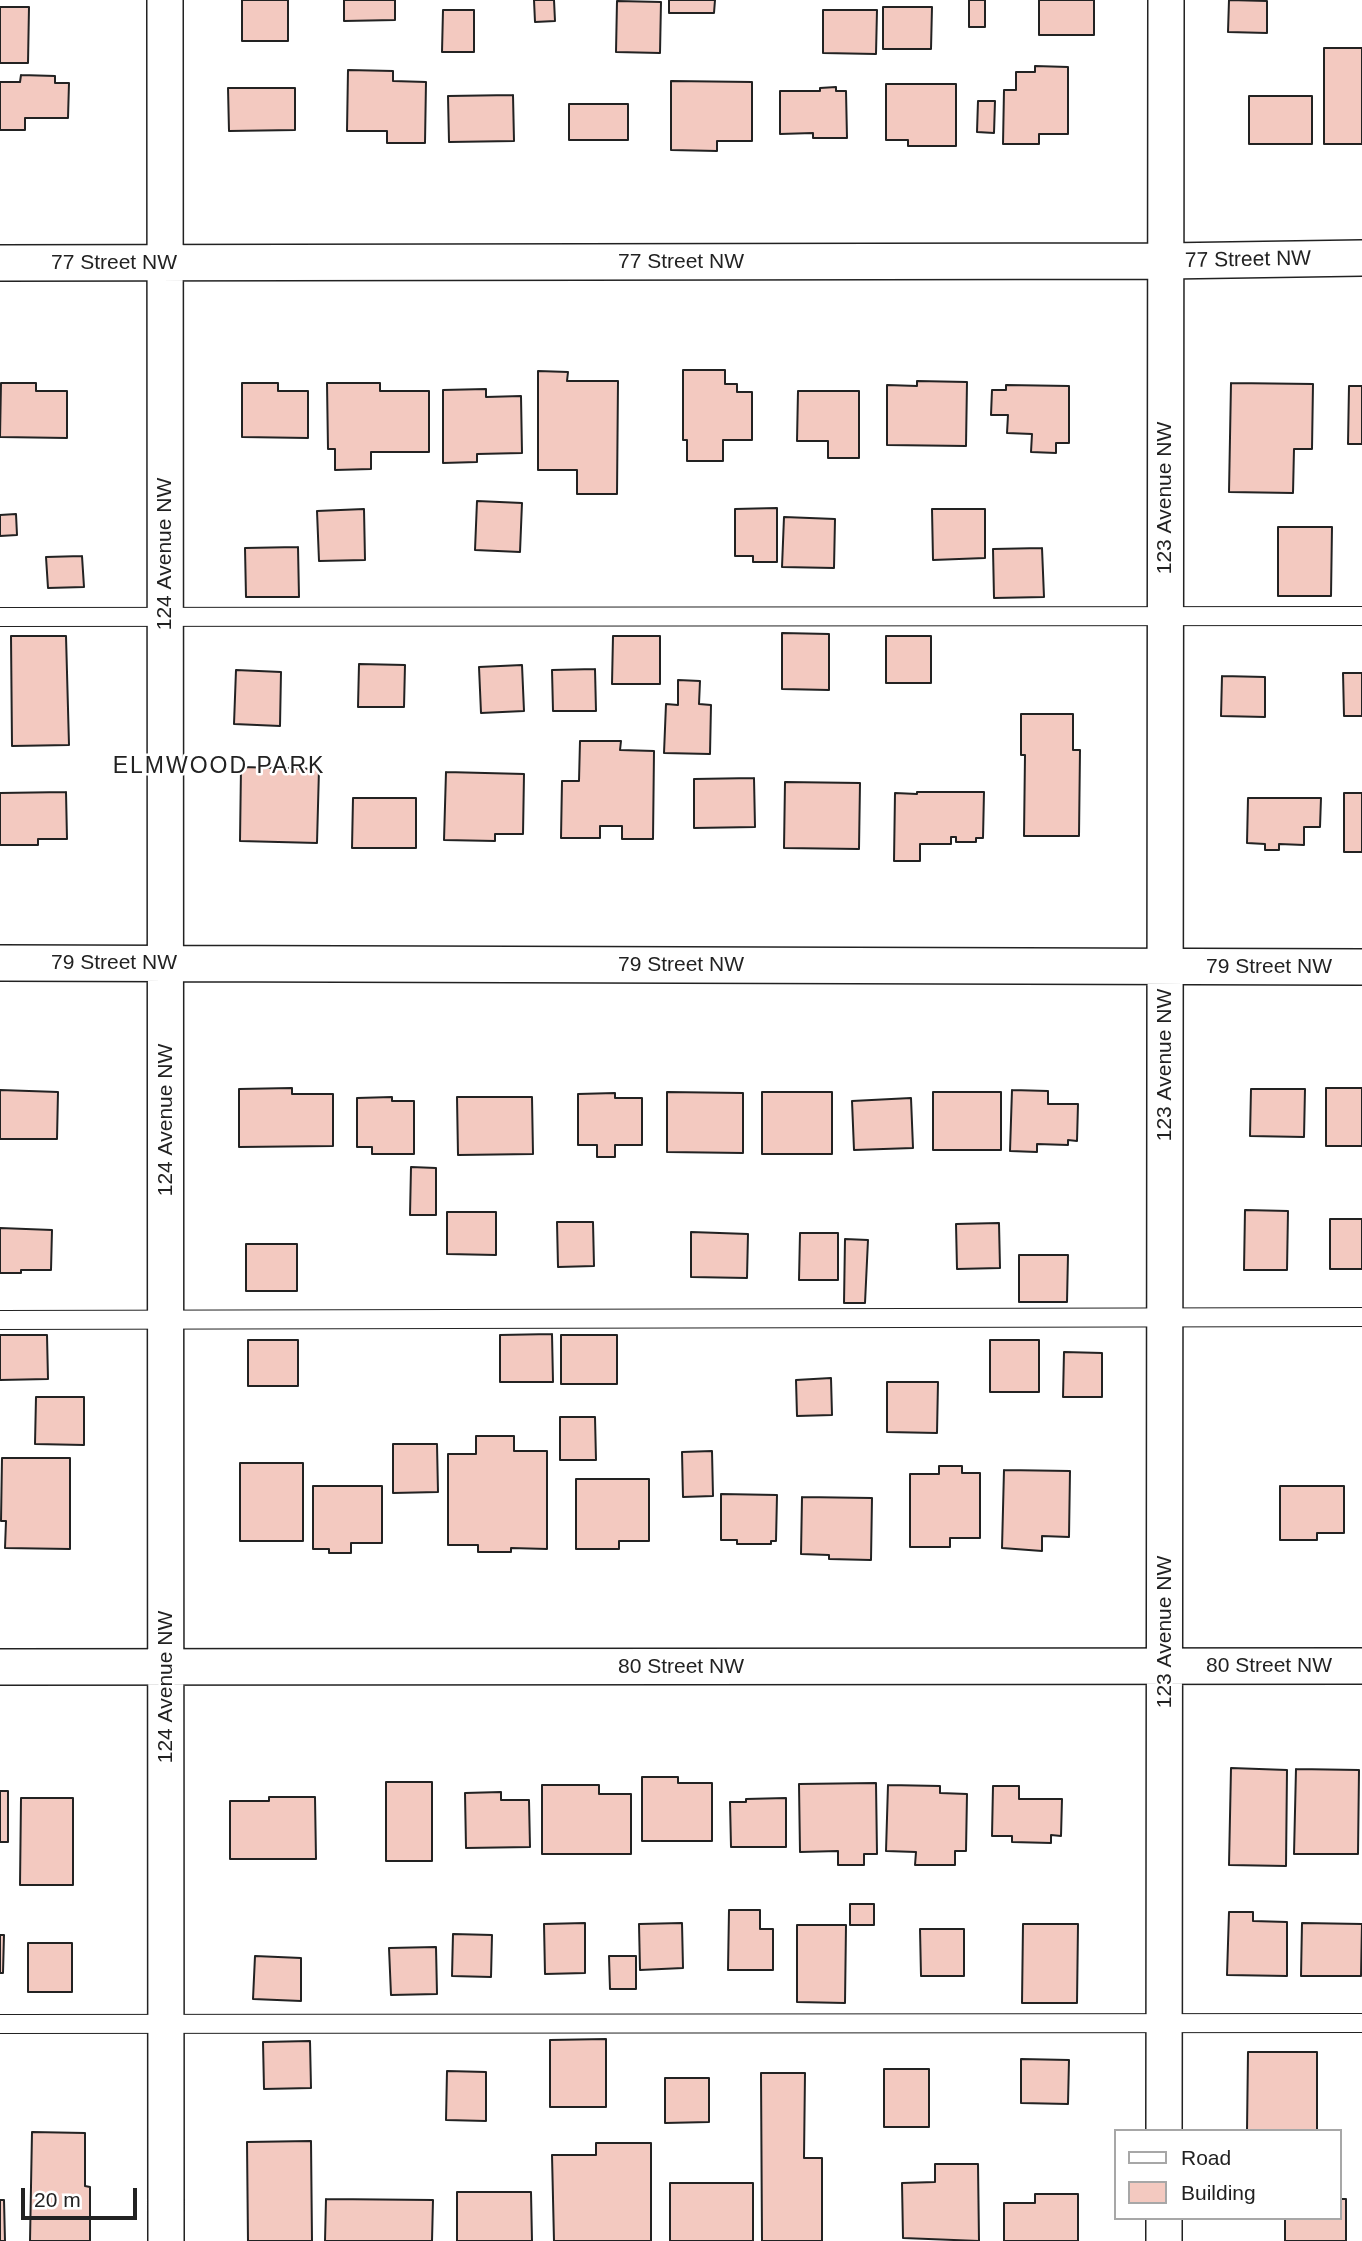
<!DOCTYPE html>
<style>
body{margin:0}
#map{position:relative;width:1362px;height:2241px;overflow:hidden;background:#fff;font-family:Helvetica,sans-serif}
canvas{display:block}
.legend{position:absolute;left:1114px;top:2129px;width:228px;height:91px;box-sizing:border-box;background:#fff;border:2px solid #a7a7a7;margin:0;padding:9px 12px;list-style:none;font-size:21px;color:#222}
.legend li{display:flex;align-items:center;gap:14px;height:35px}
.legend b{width:35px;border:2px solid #a7a7a7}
.scale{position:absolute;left:21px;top:2188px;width:116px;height:32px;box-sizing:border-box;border:4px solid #222;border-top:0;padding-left:9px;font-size:21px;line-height:24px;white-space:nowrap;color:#222;-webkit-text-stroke:5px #fff;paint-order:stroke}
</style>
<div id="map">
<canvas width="1362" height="2241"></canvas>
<ul class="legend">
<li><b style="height:9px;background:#fff"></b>Road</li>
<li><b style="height:19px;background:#f3c9c0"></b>Building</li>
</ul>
<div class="scale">20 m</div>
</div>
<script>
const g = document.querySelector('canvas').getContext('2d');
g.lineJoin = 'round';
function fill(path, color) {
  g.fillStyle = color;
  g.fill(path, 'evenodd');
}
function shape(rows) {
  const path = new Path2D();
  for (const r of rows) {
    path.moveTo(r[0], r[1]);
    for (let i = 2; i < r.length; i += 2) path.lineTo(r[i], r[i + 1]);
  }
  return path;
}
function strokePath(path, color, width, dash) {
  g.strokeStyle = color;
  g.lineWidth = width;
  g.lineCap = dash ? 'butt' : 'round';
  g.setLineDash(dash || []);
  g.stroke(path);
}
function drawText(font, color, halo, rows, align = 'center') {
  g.font = font + ' Helvetica,sans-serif';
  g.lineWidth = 5;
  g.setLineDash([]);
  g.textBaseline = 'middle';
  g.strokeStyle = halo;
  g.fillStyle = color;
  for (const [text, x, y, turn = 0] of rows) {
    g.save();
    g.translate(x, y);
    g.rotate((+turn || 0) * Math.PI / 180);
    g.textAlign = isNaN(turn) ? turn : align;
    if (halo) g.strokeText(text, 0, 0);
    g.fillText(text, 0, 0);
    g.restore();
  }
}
const building = shape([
 [242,0,288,0,288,41,242,41,242,0],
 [344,0,395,0,395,20,344,21,344,0],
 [534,0,554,0,555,21,535,22,534,0],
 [669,0,715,0,714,13,669,13,669,0],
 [969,0,985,0,985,27,969,27,969,0],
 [1039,0,1094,0,1094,35,1039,35,1039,0],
 [1229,0,1267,1,1267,33,1228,32,1229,0],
 [617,1,661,2,660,53,616,52,617,1],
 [0,7,29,7,28,63,0,63,0,7],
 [883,7,932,7,931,49,883,49,883,7],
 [443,10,474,10,474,52,442,52,443,10],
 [823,10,877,10,876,54,823,53,823,10],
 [1324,48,1362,48,1362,144,1324,144,1324,48],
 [1035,66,1068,67,1068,134,1039,134,1039,144,1003,144,1004,90,1016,90,1016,72,1035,72,1035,66],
 [348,70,393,71,393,81,426,82,425,143,387,143,387,131,347,131,348,70],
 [21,75,55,76,55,83,69,83,68,118,25,118,25,130,0,130,0,82,20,82,21,75],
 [671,81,752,82,752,141,717,141,717,151,671,150,671,81],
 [886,84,956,84,956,146,908,146,908,140,886,140,886,84],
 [836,87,836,91,846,91,847,138,813,138,813,133,780,134,780,91,820,91,820,88,836,87],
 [228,88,295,88,295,130,229,131,228,88],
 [513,95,514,141,449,142,448,96,513,95],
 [1249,96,1312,96,1312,144,1249,144,1249,96],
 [978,101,995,101,994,133,977,132,978,101],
 [569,104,628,104,628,140,569,140,569,104],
 [683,370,725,370,725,384,737,384,737,392,752,392,752,440,723,440,723,461,687,461,687,440,683,440,683,370],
 [538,371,568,372,567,381,618,381,617,494,577,494,577,470,538,470,538,371],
 [917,381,967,382,966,446,887,445,887,385,917,386,917,381],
 [1,383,36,383,36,391,67,391,67,438,0,437,1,383],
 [242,383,278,383,278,391,308,391,308,438,242,437,242,383],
 [327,383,380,383,380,391,429,391,429,452,371,452,371,469,335,470,335,449,328,449,327,383],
 [1231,383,1313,384,1312,449,1294,449,1293,493,1229,492,1231,383],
 [1006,385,1069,386,1069,443,1056,443,1056,453,1031,452,1032,434,1007,433,1008,415,991,415,992,390,1006,390,1006,385],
 [1349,386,1362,386,1362,444,1348,444,1349,386],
 [486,389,486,397,521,396,522,453,477,454,477,462,443,463,443,390,486,389],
 [798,391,859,391,859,458,828,458,828,441,797,441,798,391],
 [477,501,522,503,520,552,475,550,477,501],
 [777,508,777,562,753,562,753,556,735,556,735,509,777,508],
 [364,509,365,560,319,561,317,511,364,509],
 [932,509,985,509,985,558,933,560,932,509],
 [16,514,17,535,0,536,0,515,16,514],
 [784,517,835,519,834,568,782,567,784,517],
 [1278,527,1332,527,1331,596,1278,596,1278,527],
 [298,547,299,597,246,597,245,548,298,547],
 [1042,548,1044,597,994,598,993,549,1042,548],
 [82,556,84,587,48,588,46,557,82,556],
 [782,633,829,634,829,690,782,689,782,633],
 [11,636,66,636,69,745,12,746,11,636],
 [613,636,660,636,660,684,612,684,613,636],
 [886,636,931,636,931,683,886,683,886,636],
 [359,664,405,665,404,707,358,707,359,664],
 [522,665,524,711,481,713,479,667,522,665],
 [595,669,596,711,553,711,552,670,595,669],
 [236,670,281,672,280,726,234,724,236,670],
 [1343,673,1362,673,1362,716,1344,716,1343,673],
 [1222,676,1265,677,1265,717,1221,716,1222,676],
 [678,680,700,681,699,704,711,705,710,754,664,753,666,704,678,705,678,680],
 [1021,714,1073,714,1073,750,1080,750,1079,836,1024,836,1025,755,1021,755,1021,714],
 [580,741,621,741,620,750,654,751,653,839,622,839,622,826,600,826,600,838,561,838,562,781,579,781,580,741],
 [241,767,319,769,317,843,240,841,241,767],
 [446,772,524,774,523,834,495,834,495,841,444,840,446,772],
 [754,778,755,827,694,828,694,779,754,778],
 [785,782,860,783,859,849,784,848,785,782],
 [66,792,67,839,38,839,38,845,0,845,0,793,66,792],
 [917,792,984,792,983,838,976,838,976,842,956,842,956,837,951,837,951,844,920,844,920,861,894,861,895,793,917,794,917,792],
 [1344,793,1362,793,1362,852,1344,852,1344,793],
 [353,798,416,798,416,848,352,848,353,798],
 [1248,798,1321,798,1320,827,1304,827,1304,845,1279,844,1279,850,1265,850,1265,844,1247,843,1248,798],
 [292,1088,292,1094,333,1094,333,1146,239,1147,239,1089,292,1088],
 [1326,1088,1362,1088,1362,1146,1326,1146,1326,1088],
 [1251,1089,1305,1089,1304,1137,1250,1136,1251,1089],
 [0,1090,58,1092,57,1139,0,1139,0,1090],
 [1012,1090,1048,1091,1048,1104,1078,1104,1077,1141,1068,1140,1068,1145,1037,1144,1037,1152,1010,1151,1012,1090],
 [667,1092,743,1093,743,1153,667,1152,667,1092],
 [762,1092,832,1092,832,1154,762,1154,762,1092],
 [933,1092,1001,1092,1001,1150,933,1150,933,1092],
 [615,1093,615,1098,642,1098,642,1145,615,1145,615,1157,597,1157,597,1145,578,1145,578,1094,615,1093],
 [392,1097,392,1101,414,1101,414,1154,372,1154,372,1147,357,1147,357,1098,392,1097],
 [457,1097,532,1097,533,1154,458,1155,457,1097],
 [911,1098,913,1148,854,1150,852,1101,911,1098],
 [411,1167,436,1168,436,1215,410,1215,411,1167],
 [1245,1210,1288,1211,1287,1270,1244,1270,1245,1210],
 [447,1212,496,1212,496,1255,447,1254,447,1212],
 [1330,1219,1362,1219,1362,1269,1330,1269,1330,1219],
 [557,1222,593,1222,594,1266,558,1267,557,1222],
 [999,1223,1000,1268,957,1269,956,1224,999,1223],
 [0,1228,52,1230,51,1270,21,1270,21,1273,0,1273,0,1228],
 [691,1232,748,1234,747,1278,691,1277,691,1232],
 [800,1233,838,1233,838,1280,799,1280,800,1233],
 [845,1239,868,1240,865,1303,844,1303,845,1239],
 [246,1244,297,1244,297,1291,246,1291,246,1244],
 [1019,1255,1068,1255,1067,1302,1019,1302,1019,1255],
 [552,1334,553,1382,500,1382,500,1335,552,1334],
 [0,1335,47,1335,48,1379,0,1380,0,1335],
 [561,1335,617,1335,617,1384,561,1384,561,1335],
 [248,1340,298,1340,298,1386,248,1386,248,1340],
 [990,1340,1039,1340,1039,1392,990,1392,990,1340],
 [1064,1352,1102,1353,1102,1397,1063,1397,1064,1352],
 [831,1378,832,1415,797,1416,796,1380,831,1378],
 [887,1382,938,1382,937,1433,887,1432,887,1382],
 [36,1397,84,1397,84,1445,35,1444,36,1397],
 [560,1417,595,1417,596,1460,560,1460,560,1417],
 [476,1436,514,1436,514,1451,547,1451,547,1549,511,1548,511,1552,478,1552,478,1545,448,1545,448,1454,476,1454,476,1436],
 [393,1444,437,1444,438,1492,393,1493,393,1444],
 [712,1451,713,1496,683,1497,682,1452,712,1451],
 [2,1458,70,1458,70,1549,5,1548,6,1521,1,1521,2,1458],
 [240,1463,303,1463,303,1541,240,1541,240,1463],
 [939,1466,962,1466,962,1473,980,1473,980,1538,950,1538,950,1547,910,1547,910,1474,939,1474,939,1466],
 [1004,1470,1070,1471,1069,1537,1042,1536,1042,1551,1002,1548,1004,1470],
 [576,1479,649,1479,649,1541,619,1541,619,1549,576,1549,576,1479],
 [313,1486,382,1486,382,1543,351,1543,351,1553,329,1553,329,1549,313,1549,313,1486],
 [1280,1486,1344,1486,1344,1533,1317,1533,1317,1540,1280,1540,1280,1486],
 [721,1494,777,1495,776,1541,771,1541,771,1544,737,1544,737,1540,721,1540,721,1494],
 [802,1497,872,1498,871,1560,829,1559,829,1555,801,1554,802,1497],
 [1231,1768,1287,1770,1286,1866,1229,1865,1231,1768],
 [1296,1769,1359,1770,1358,1854,1294,1854,1296,1769],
 [642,1777,678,1777,678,1783,712,1783,712,1841,642,1841,642,1777],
 [386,1782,432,1782,432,1861,386,1861,386,1782],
 [876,1783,877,1854,864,1854,864,1865,838,1865,838,1851,800,1852,799,1784,876,1783],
 [542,1785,599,1785,599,1794,631,1794,631,1854,542,1854,542,1785],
 [888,1785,940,1786,940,1793,967,1794,966,1851,955,1851,955,1865,915,1865,916,1852,886,1851,888,1785],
 [993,1786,1019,1786,1019,1799,1062,1799,1061,1836,1051,1835,1051,1843,1012,1842,1012,1836,992,1836,993,1786],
 [0,1791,8,1791,8,1842,0,1842,0,1791],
 [501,1792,501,1800,529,1800,530,1847,466,1848,465,1793,501,1792],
 [269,1797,315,1797,316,1859,230,1859,230,1801,269,1801,269,1797],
 [21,1798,73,1798,73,1885,20,1885,21,1798],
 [786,1798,786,1847,731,1847,730,1802,746,1802,746,1799,786,1798],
 [850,1904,874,1904,874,1925,850,1925,850,1904],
 [729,1910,760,1910,760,1929,773,1929,773,1970,728,1970,729,1910],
 [1229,1912,1253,1912,1253,1921,1287,1922,1287,1976,1227,1975,1229,1912],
 [585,1923,585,1973,545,1974,544,1924,585,1923],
 [682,1923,683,1968,640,1970,639,1924,682,1923],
 [1302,1923,1362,1924,1361,1976,1301,1976,1302,1923],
 [1023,1924,1078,1924,1077,2003,1022,2003,1023,1924],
 [797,1925,846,1925,845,2003,797,2002,797,1925],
 [920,1929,964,1929,964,1976,921,1976,920,1929],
 [453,1934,492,1935,491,1977,452,1976,453,1934],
 [0,1935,4,1935,3,1973,0,1973,0,1935],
 [28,1943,72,1943,72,1992,28,1992,28,1943],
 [436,1947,437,1994,391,1995,389,1948,436,1947],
 [255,1956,301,1958,301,2001,253,1999,255,1956],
 [609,1956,636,1956,636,1989,610,1989,609,1956],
 [606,2039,606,2107,550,2107,550,2040,606,2039],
 [310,2041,311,2088,264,2089,263,2042,310,2041],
 [1248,2052,1317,2052,1317,2131,1247,2131,1248,2052],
 [1021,2059,1069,2060,1068,2104,1021,2103,1021,2059],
 [884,2069,929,2069,929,2127,884,2127,884,2069],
 [447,2071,486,2072,486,2121,446,2120,447,2071],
 [761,2073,805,2073,804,2158,822,2158,822,2241,762,2241,761,2073],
 [665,2078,709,2078,709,2122,665,2123,665,2078],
 [32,2132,85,2133,85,2186,90,2187,90,2241,30,2241,32,2132],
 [311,2141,312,2241,248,2241,247,2142,311,2141],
 [596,2143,651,2143,651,2241,554,2241,552,2155,596,2155,596,2143],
 [935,2164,978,2164,979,2241,903,2238,902,2183,935,2182,935,2164],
 [670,2183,753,2183,753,2241,670,2241,670,2183],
 [457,2192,531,2192,532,2241,457,2241,457,2192],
 [1035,2194,1078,2194,1078,2241,1004,2241,1004,2203,1035,2203,1035,2194],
 [326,2199,433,2200,432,2241,325,2241,326,2199],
 [1339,2199,1346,2199,1346,2241,1285,2241,1285,2218,1339,2218,1339,2199],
 [0,2200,4,2200,5,2241,0,2241,0,2200]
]);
fill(building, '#f3c9c0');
strokePath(building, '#222', 2);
const lane = shape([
 [0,617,1362,616],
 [0,1320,1362,1317],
 [0,2024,1362,2023]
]);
const street = shape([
 [165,0,166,2241],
 [0,263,1166,261,1362,258],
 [0,963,1362,967],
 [0,1667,1362,1666],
 [1164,2131,1166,0],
 [1164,2241,1164,2218]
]);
strokePath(lane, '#222', 20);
strokePath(street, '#222', 38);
strokePath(lane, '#fff', 18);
strokePath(street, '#fff', 35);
drawText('21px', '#222', '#fff', [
 ["77 Street NW",1248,260,-1],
 ["77 Street NW",681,262],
 ["77 Street NW",114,263],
 ["123 Avenue NW",1165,498,-90],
 ["124 Avenue NW",165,554,-90],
 ["79 Street NW",114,963],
 ["79 Street NW",681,965],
 ["79 Street NW",1269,967],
 ["123 Avenue NW",1165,1065,-90],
 ["124 Avenue NW",166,1120,-90],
 ["123 Avenue NW",1165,1632,-90],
 ["80 Street NW",1269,1666],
 ["80 Street NW",681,1667],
 ["124 Avenue NW",166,1687,-90]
]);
g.letterSpacing = '2px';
drawText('23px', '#222', '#fff', [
 ["ELMWOOD PARK",219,767]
]);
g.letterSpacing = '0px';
</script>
